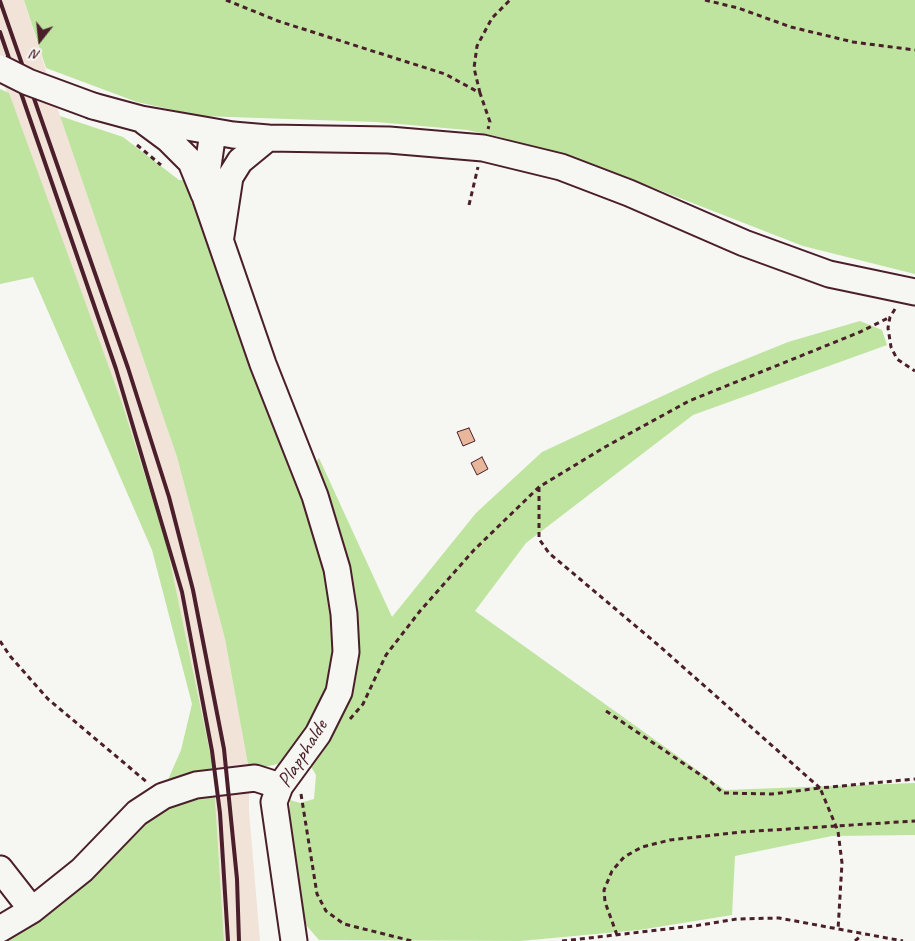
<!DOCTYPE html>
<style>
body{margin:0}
#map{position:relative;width:915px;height:941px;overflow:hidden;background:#f6f6f2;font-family:Caveat,sans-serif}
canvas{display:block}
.north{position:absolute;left:15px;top:15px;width:50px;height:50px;-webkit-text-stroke:4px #f6f6f2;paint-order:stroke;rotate:196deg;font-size:14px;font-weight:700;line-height:20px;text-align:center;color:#4a1f2b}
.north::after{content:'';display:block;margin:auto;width:18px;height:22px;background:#4a1f2b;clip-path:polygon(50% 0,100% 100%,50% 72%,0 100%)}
</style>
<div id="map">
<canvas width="915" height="941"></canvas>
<div class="north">N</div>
</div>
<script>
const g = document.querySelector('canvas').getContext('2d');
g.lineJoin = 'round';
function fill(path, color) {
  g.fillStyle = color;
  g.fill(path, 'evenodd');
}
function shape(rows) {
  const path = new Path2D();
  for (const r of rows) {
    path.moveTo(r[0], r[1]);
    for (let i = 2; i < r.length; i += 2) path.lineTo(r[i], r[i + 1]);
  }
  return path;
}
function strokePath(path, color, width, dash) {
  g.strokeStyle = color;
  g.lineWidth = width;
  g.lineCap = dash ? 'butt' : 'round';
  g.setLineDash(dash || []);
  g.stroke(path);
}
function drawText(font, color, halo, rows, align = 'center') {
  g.font = font + ' Caveat,sans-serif';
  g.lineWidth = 4;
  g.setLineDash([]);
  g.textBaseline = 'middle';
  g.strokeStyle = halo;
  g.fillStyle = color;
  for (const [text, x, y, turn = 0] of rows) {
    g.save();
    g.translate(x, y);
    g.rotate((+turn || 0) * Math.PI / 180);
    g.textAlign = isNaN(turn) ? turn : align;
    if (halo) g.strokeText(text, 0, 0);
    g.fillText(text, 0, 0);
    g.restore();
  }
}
fill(shape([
 [0,0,24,0,60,116,177,457,225,639,249,770,249,811,260,941,224,941,213,767,166,542,122,403,0,74]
]), '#f2e3d8');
fill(shape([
 [24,0,915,0,915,274,803,246,636,181,500,137,467,130,376,122,201,116,137,102,46,68],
 [0,89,9,93,122,403,166,542,213,767,224,941,0,941,167,782,181,750,192,704,152,550,33,277,0,284],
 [60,116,123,137,179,180,192,180,330,563,338,661,320,714,278,764,249,770,225,639,177,457],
 [860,321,882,330,887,345,693,415,526,543,475,611,725,790,915,783,915,835,832,836,735,856,732,915,639,930,520,941,319,940,300,918,290,865,290,800,300,803,314,799,316,775,307,760,353,620,351,580,341,538,313,466,319,458,392,617,476,513,542,452,714,372,788,342]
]), '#bee49f');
const building = shape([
 [469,428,475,441,463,446,457,432,469,428],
 [482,457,488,469,477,475,471,463,482,457]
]);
fill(building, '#e8b69a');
strokePath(building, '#4a1f2b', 1);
const minor = shape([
 [93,106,141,119,233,135,268,138,389,140,483,148,561,167,629,193,744,243,829,274,915,292],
 [145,122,168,139,191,162,204,194],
 [213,132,206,180,206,199,263,364,315,496,337,569,344,614,346,652,339,692,318,734,280,786,274,802,294,941],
 [221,236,230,177,240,161,268,138],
 [0,869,32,910],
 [0,929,32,910,82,870,137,813,163,796,196,785,255,778,280,786]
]);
strokePath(minor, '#4a1f2b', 29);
strokePath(shape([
 [226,0,278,21,445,74,480,93,490,122,488,129],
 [705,0,738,8,791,27,853,42,915,50],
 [480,93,474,68,477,46,492,18,510,0],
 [137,145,161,165],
 [469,205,478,167],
 [895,309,890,317,888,328,891,347,897,359,915,371],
 [539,487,539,539,549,553,657,644,820,788,915,779],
 [0,641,10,656,48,699,148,783],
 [606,711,711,782,723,793,772,794,820,788,838,831,842,863,838,930],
 [350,719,363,704,386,655,420,611,474,550,539,487,605,447,689,401,860,332,890,317],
 [301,794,317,894,326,911,344,924,412,941],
 [617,935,605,902,604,890,612,871,624,857,642,847,670,840,741,832,915,821],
 [562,941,694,926,737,919,779,918,903,941],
 [855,941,862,935]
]), '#4a1f2b', 3, [5, 4]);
strokePath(minor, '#f6f6f2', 25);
strokePath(shape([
 [0,1,128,368,169,497,193,590,224,749,237,879,239,941],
 [0,32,116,369,182,592,212,751,220,813,228,941]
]), '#4a1f2b', 4);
const minorBridge = shape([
 [0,68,28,82,93,106]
]);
strokePath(minorBridge, '#4a1f2b', 29, []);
strokePath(minorBridge, '#f6f6f2', 25);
drawText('21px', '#4a1f2b', '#f6f6f2', [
 ["Plapphalde",303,754,-58]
]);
</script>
